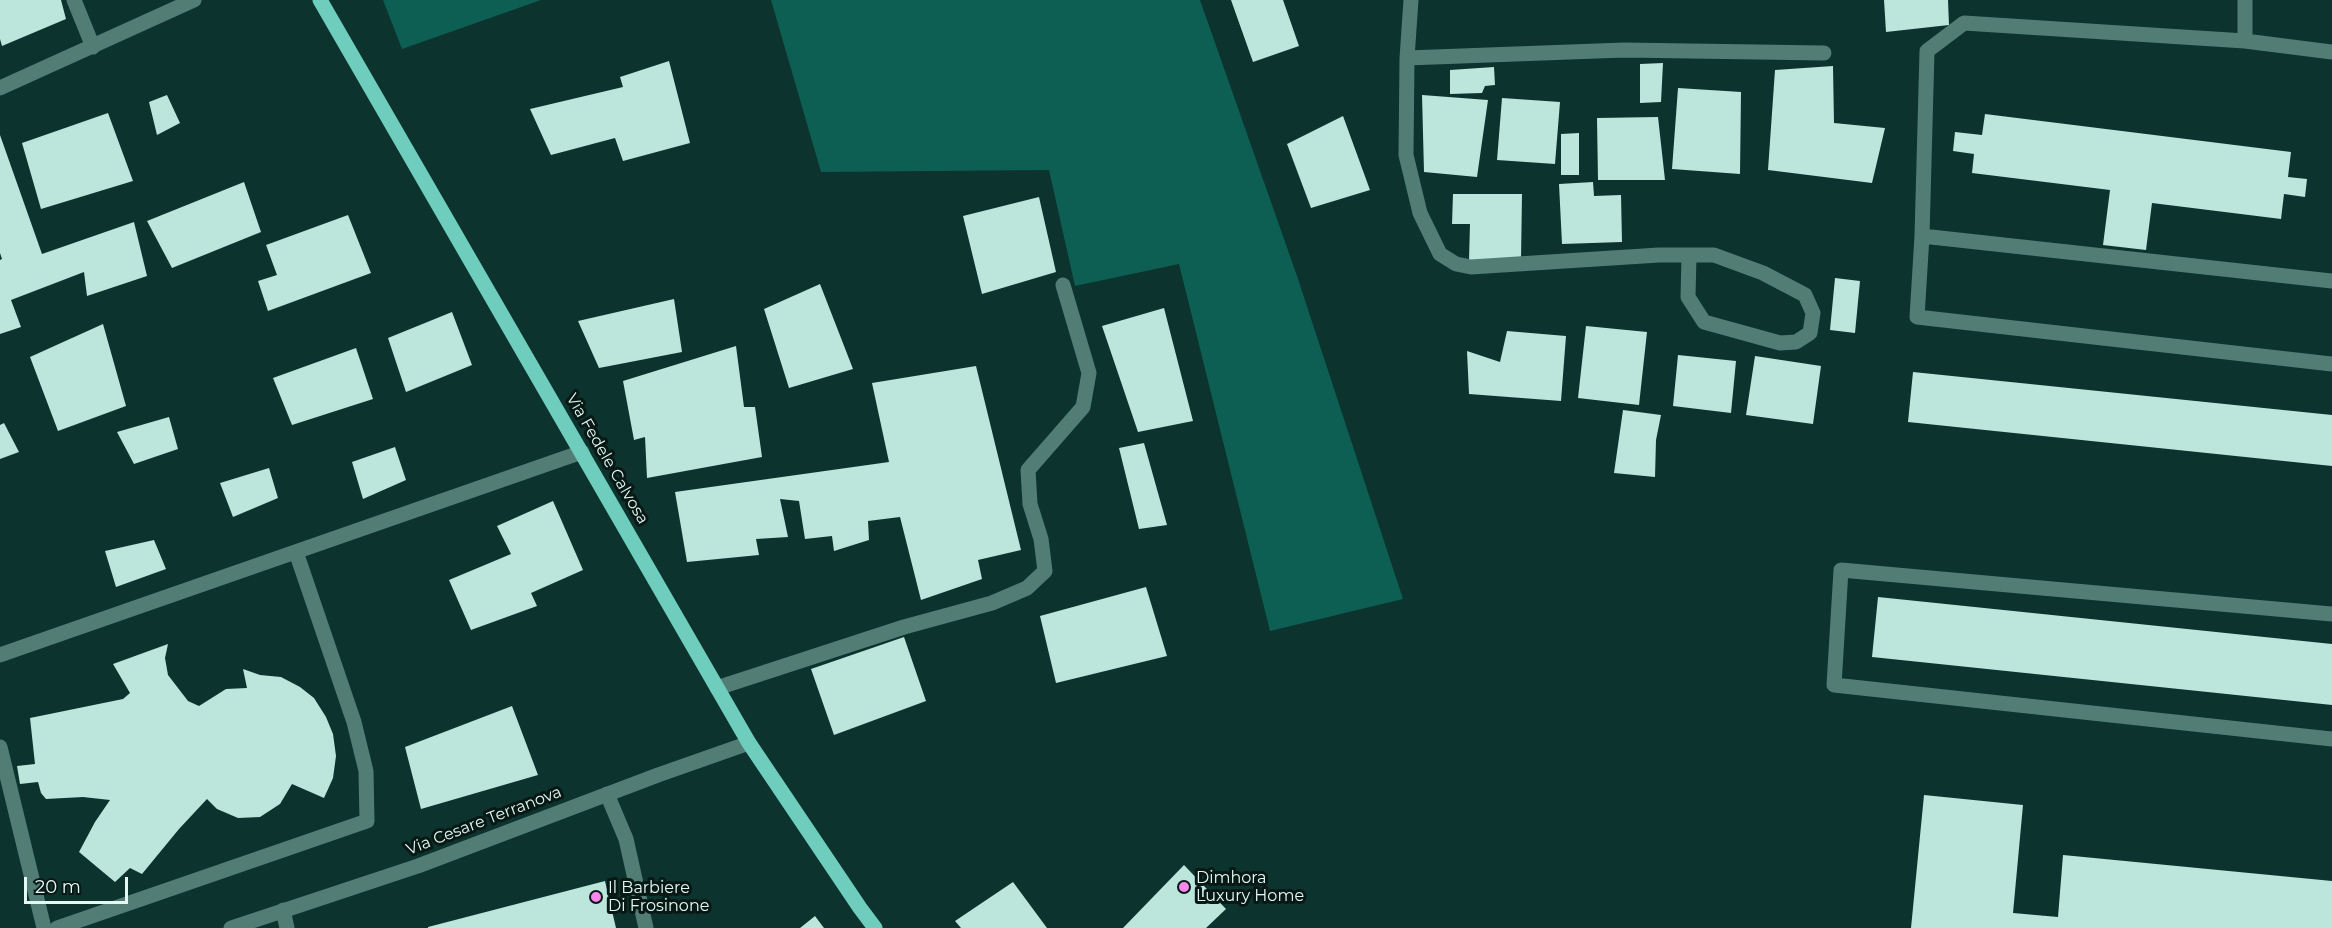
<!DOCTYPE html>
<style>
body{margin:0}
#map{position:relative;width:2332px;height:928px;overflow:hidden;background:#0c332d;font-family:Montserrat,sans-serif}
canvas{display:block}
.scale{position:absolute;left:24px;top:877px;width:104px;height:27px;box-sizing:border-box;border:3px solid #e4f9f4;border-top:0;padding-left:8px;font-size:18px;line-height:21px;white-space:nowrap;color:#e4f9f4;-webkit-text-stroke:4px #081815;paint-order:stroke}
</style>
<div id="map">
<canvas width="2332" height="928"></canvas>
<div class="scale">20 m</div>
</div>
<script>
const g = document.querySelector('canvas').getContext('2d');
g.lineJoin = 'round';
function fill(path, color) {
  g.fillStyle = color;
  g.fill(path, 'evenodd');
}
function shape(rows) {
  const path = new Path2D();
  for (const r of rows) {
    path.moveTo(r[0], r[1]);
    for (let i = 2; i < r.length; i += 2) path.lineTo(r[i], r[i + 1]);
  }
  return path;
}
function strokePath(path, color, width, dash) {
  g.strokeStyle = color;
  g.lineWidth = width;
  g.lineCap = dash ? 'butt' : 'round';
  g.setLineDash(dash || []);
  g.stroke(path);
}
function drawText(font, color, halo, rows, align = 'center') {
  g.font = font + ' Montserrat,sans-serif';
  g.lineWidth = 6;
  g.setLineDash([]);
  g.textBaseline = 'middle';
  g.strokeStyle = halo;
  g.fillStyle = color;
  for (const [text, x, y, turn = 0] of rows) {
    g.save();
    g.translate(x, y);
    g.rotate((+turn || 0) * Math.PI / 180);
    g.textAlign = isNaN(turn) ? turn : align;
    if (halo) g.strokeText(text, 0, 0);
    g.fillText(text, 0, 0);
    g.restore();
  }
}
fill(shape([
 [383,0,541,0,402,49],
 [771,0,1200,0,1297,276,1403,599,1270,631,1179,264,1075,286,1049,170,821,172]
]), '#0d5f54');
fill(shape([
 [0,0,61,0,66,19,2,46,0,39],
 [1231,0,1283,0,1299,46,1253,62],
 [1884,0,1948,0,1949,25,1886,32],
 [669,61,690,143,623,161,615,138,551,155,530,109,623,87,620,77],
 [1663,63,1661,102,1640,103,1640,64],
 [1833,66,1834,123,1885,128,1872,183,1768,170,1775,70],
 [1494,67,1495,85,1485,86,1482,93,1450,94,1450,70],
 [1678,88,1741,92,1740,174,1672,169],
 [167,95,180,123,157,135,149,102],
 [1422,95,1488,100,1477,177,1424,172],
 [1502,98,1560,102,1555,164,1497,160],
 [108,113,133,181,41,209,22,143],
 [1985,114,2291,152,2288,177,2307,179,2305,197,2284,194,2281,219,2152,203,2146,250,2103,245,2110,190,1972,173,1974,154,1953,151,1955,132,1982,135],
 [1343,116,1370,190,1311,208,1287,144],
 [1658,117,1665,180,1598,180,1597,118],
 [1579,133,1579,175,1561,175,1561,134],
 [0,135,42,254,134,222,147,276,87,296,84,272,11,300,21,327,0,334,0,260,2,259,0,253],
 [244,182,261,232,172,268,147,221],
 [1593,182,1594,196,1621,195,1622,242,1562,244,1559,184],
 [1453,194,1522,194,1521,260,1469,260,1470,224,1452,224],
 [1039,197,1056,272,982,294,963,216],
 [348,215,371,273,268,311,258,281,277,275,266,245],
 [1835,278,1860,281,1855,333,1830,330],
 [820,284,853,369,789,388,764,309],
 [674,299,682,352,599,368,578,321],
 [1164,308,1193,421,1138,432,1102,326],
 [452,312,472,365,406,392,388,338],
 [103,324,126,406,58,431,30,357],
 [1586,326,1647,332,1639,405,1578,398],
 [1507,331,1566,336,1561,401,1469,394,1467,351,1500,362],
 [736,346,744,407,755,407,762,457,647,478,645,437,634,440,623,381],
 [356,348,373,399,292,425,273,378],
 [1678,355,1736,361,1731,413,1673,406],
 [1755,356,1821,366,1813,424,1746,415],
 [976,366,1021,550,978,560,982,579,921,600,900,517,868,521,869,540,834,551,832,536,805,539,799,501,780,499,788,537,756,539,759,555,687,562,675,492,889,462,872,383],
 [1913,372,2332,415,2332,466,1908,422],
 [1623,410,1661,415,1656,440,1655,477,1614,473],
 [169,417,178,449,134,464,117,432],
 [4,423,19,452,0,459,0,425],
 [1144,443,1167,525,1139,529,1119,448],
 [395,447,406,480,363,499,352,462],
 [269,468,278,498,233,517,220,483],
 [553,501,583,570,531,593,537,606,471,630,449,580,511,554,497,526],
 [154,540,166,569,116,587,105,551],
 [1146,587,1167,656,1056,683,1040,616],
 [1878,597,2332,644,2332,705,1872,657],
 [904,637,926,701,834,735,811,669],
 [168,644,165,658,168,675,188,701,199,706,226,689,247,688,243,669,260,675,281,677,300,687,314,698,326,717,333,734,336,756,333,778,324,798,292,784,280,804,260,817,238,818,217,809,207,799,179,829,142,874,130,868,115,882,79,852,95,822,110,800,83,797,46,799,41,793,38,782,20,784,17,766,35,764,30,718,123,699,130,693,113,664],
 [512,706,538,775,421,809,405,747],
 [1924,795,2023,805,2013,913,2058,917,2063,855,2332,881,2332,928,1911,928],
 [1184,865,1226,909,1206,928,1123,928],
 [605,881,616,928,428,928,428,927],
 [1013,882,1047,928,961,928,955,921],
 [815,916,824,928,800,928]
]), '#bce5dc');
strokePath(shape([
 [74,0,93,47],
 [1411,0,1407,58,1624,50,1824,53],
 [2245,0,2245,41,2332,52],
 [1407,58,1406,155,1420,213,1440,254,1456,264,1471,267,1659,255,1714,255,1763,273,1805,295,1813,313,1810,333,1796,342,1780,343,1704,322,1688,297,1689,256],
 [0,88,194,0],
 [1922,236,1927,51,1964,23,2245,41],
 [2332,281,1922,236,1917,317,2332,364],
 [2332,614,1841,570,1834,685,2332,739],
 [0,655,582,452],
 [717,688,904,627,992,603,1027,588,1045,571,1041,539,1030,504,1028,470,1083,407,1089,373,1063,285],
 [0,747,44,928],
 [607,794,626,839,646,928],
 [283,910,287,928],
 [57,928,367,821,366,771,354,722,296,552],
 [231,928,418,866,658,775,749,743]
]), '#517d74', 15);
strokePath(shape([
 [320,0,749,743,860,908,875,928]
]), '#6ecdbd', 15);
for (const [x, y, r, color] of [
 [1184,887,6,"#f788eb"],
 [596,897,6,"#f788eb"]
]) {
  const dot = new Path2D();
  dot.arc(x, y, r, 0, 2 * Math.PI);
  g.fillStyle = color;
  g.fill(dot);
  strokePath(dot, '#081815', 2);
}
drawText('16px', '#e4f9f4', '#081815', [
 ["Via Fedele Calvosa",607,459,60],
 ["Via Cesare Terranova",484,821,-21]
]);
drawText('16px', '#e4f9f4', '#081815', [
 ["Dimhora",1196,878],
 ["Luxury Home",1196,896],
 ["Il Barbiere",608,888],
 ["Di Frosinone",608,906]
], 'left');
</script>
